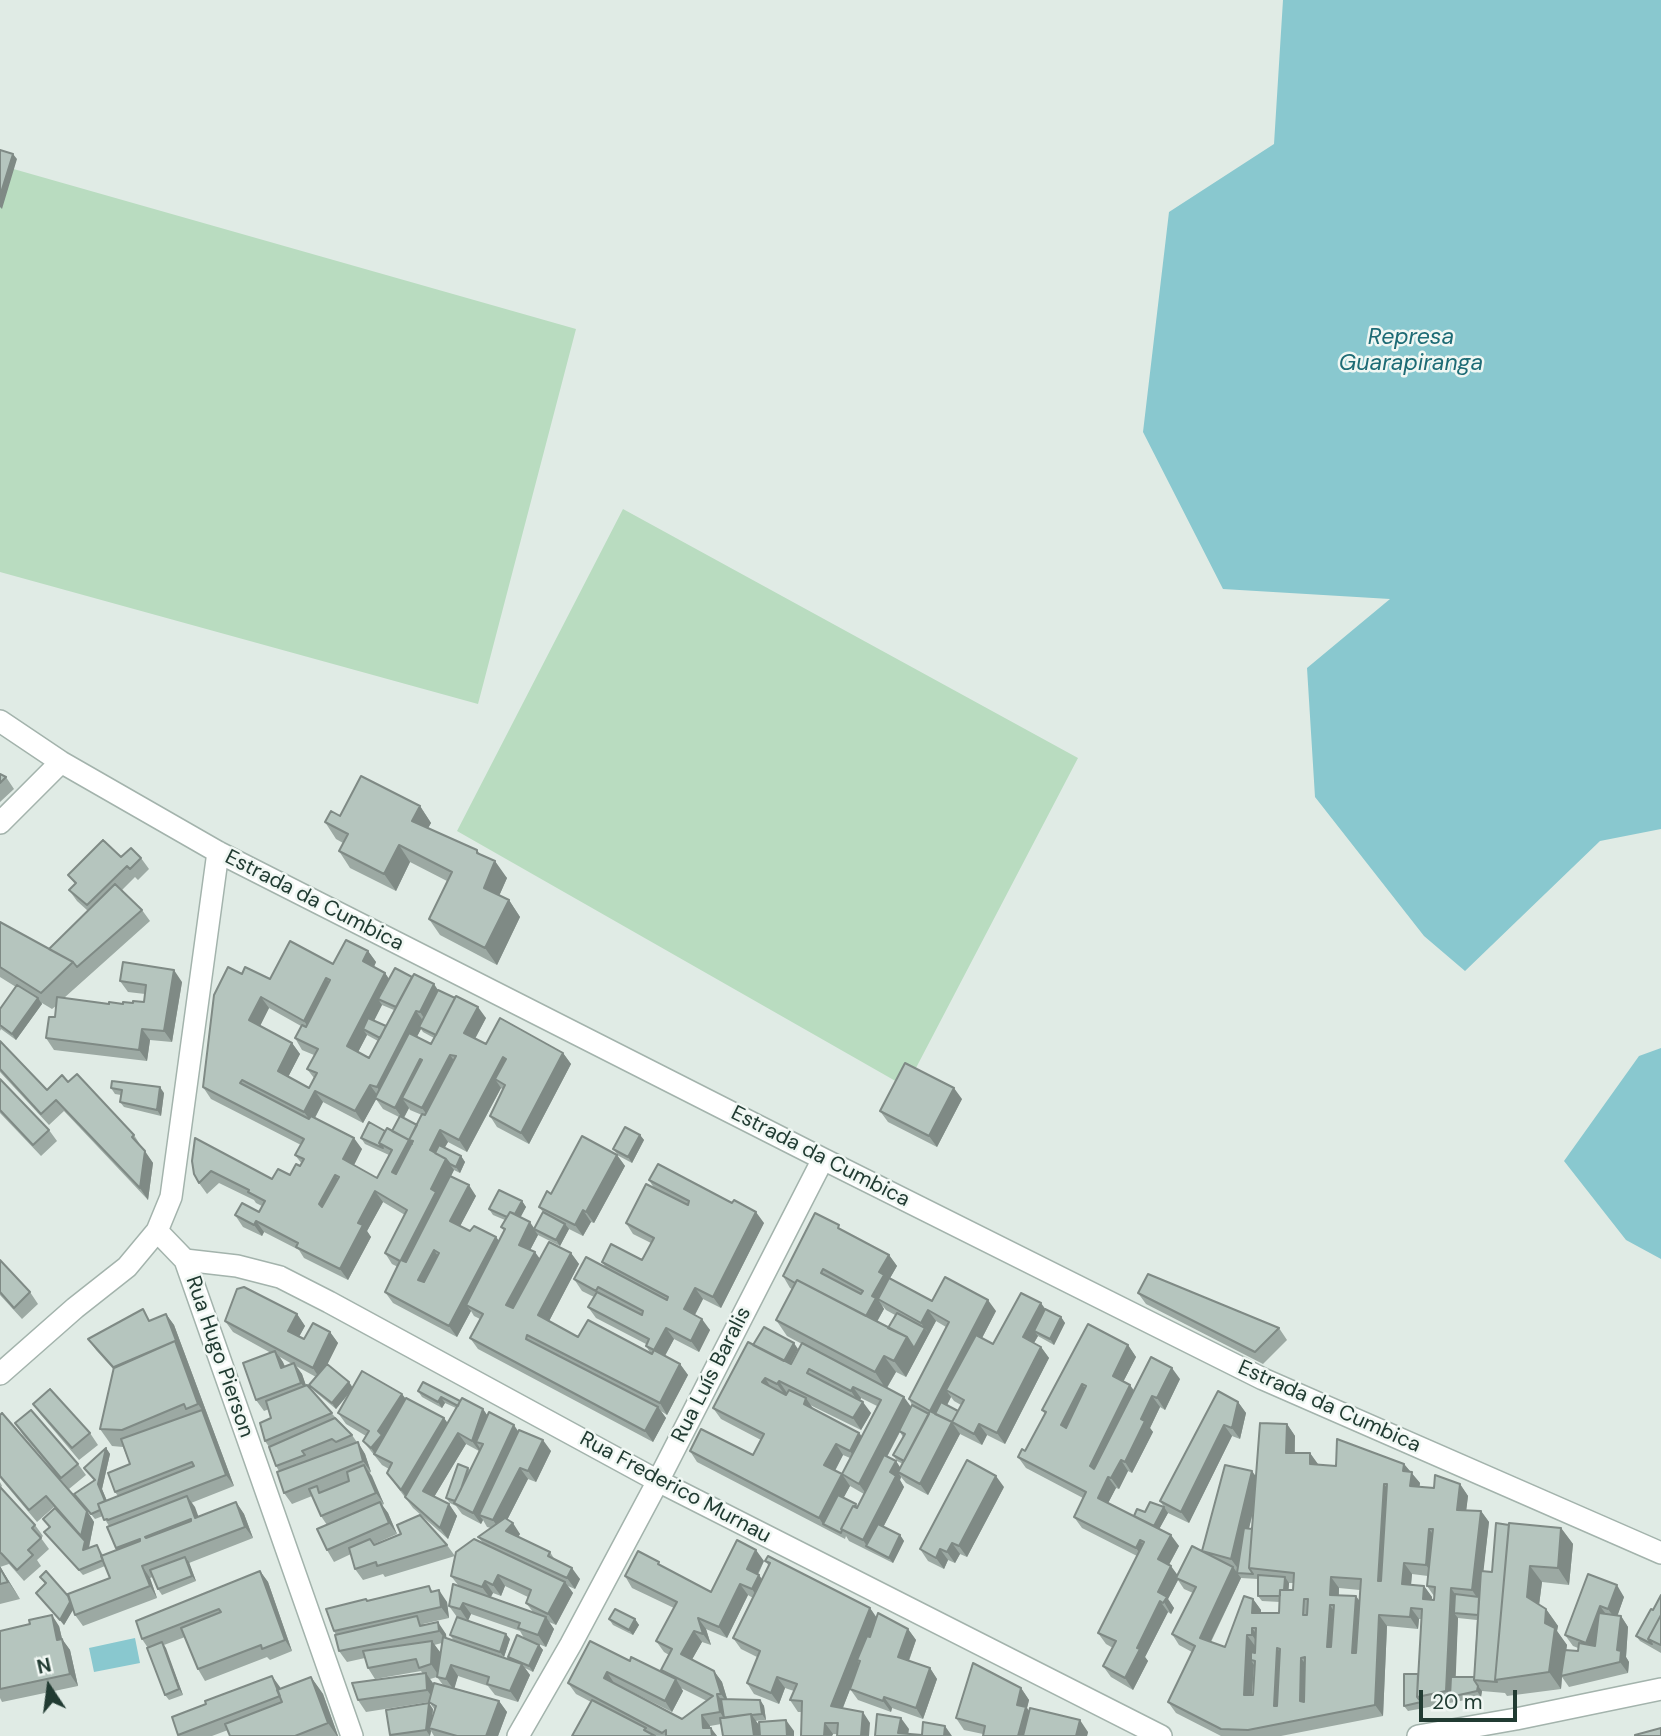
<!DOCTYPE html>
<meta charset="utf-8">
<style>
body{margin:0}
#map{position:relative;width:1661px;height:1736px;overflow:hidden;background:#e0ebe5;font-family:"DM Sans",sans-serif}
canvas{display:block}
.north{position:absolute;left:14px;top:1652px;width:70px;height:70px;-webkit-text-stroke:5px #f0f7f3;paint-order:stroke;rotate:347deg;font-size:19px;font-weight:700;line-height:28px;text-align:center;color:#213b32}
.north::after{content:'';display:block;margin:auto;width:24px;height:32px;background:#213b32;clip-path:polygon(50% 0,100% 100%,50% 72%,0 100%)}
.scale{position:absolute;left:1419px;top:1690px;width:98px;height:32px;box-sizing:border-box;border:4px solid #213b32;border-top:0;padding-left:9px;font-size:21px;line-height:24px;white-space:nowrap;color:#213b32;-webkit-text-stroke:5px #f0f7f3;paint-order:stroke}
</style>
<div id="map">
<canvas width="1661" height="1736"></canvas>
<div class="north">N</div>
<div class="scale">20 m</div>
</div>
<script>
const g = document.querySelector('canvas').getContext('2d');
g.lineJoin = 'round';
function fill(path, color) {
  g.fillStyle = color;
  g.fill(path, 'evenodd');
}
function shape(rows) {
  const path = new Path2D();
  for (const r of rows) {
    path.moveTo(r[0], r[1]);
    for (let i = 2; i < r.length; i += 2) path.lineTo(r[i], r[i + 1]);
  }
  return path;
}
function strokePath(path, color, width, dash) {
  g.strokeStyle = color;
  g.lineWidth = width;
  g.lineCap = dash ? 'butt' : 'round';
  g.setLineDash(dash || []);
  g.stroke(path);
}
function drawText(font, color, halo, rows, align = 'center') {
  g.font = font + ' "DM Sans",sans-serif';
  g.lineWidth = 5;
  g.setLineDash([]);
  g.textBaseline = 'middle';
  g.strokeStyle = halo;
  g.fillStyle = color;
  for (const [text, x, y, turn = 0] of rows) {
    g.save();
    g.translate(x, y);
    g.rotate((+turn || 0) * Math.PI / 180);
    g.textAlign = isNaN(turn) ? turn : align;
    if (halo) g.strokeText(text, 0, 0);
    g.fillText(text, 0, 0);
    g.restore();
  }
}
fill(shape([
 [10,168,576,329,478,704,0,572,0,203],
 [623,509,1078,758,906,1087,457,831]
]), '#b9dcc0');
fill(shape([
 [1283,0,1661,0,1661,829,1600,841,1465,971,1424,936,1315,797,1307,668,1390,599,1223,589,1143,432,1169,212,1274,144],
 [1661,1048,1661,1259,1626,1240,1564,1161,1639,1056],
 [135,1638,140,1663,94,1672,89,1648]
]), '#89c8cf');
const street = shape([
 [0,721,61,762,218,852,823,1159,1263,1379,1661,1553],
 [0,823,61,762],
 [218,852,171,1197,157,1231,185,1260,352,1736],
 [185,1260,237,1266,280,1277,329,1302,658,1481,1161,1736],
 [0,1374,75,1308,127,1267,157,1231],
 [518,1736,571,1644,658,1481,823,1159],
 [1418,1736,1516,1719,1661,1689]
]);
strokePath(street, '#a3b3ac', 24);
strokePath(street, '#fff', 21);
fill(shape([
 [0,774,6,777,14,789,0,802],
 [420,806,431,823,428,828,477,850,480,854,507,878,499,896,509,900,520,917,497,965,440,935,429,919,447,881,410,862,396,891,350,868,339,851,343,843,336,839,325,822,340,816],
 [121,857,141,858,149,869,138,880,135,877,122,890,142,910,150,921,64,998,109,1004,144,1002,145,994,128,992,120,981,182,982,172,1042,150,1040,147,1061,54,1050,46,1038,55,1017,56,1006,52,1009,42,1003,42,1004,16,1040,1,1029,0,1031,0,1009,16,987,0,977,0,922,49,949,88,911,77,901,69,890,75,884,68,875],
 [368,951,376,962,374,967,385,973,389,979,438,990,486,1018,475,1039,486,1044,563,1053,571,1064,529,1144,497,1127,490,1116,503,1090,501,1088,467,1152,448,1142,444,1148,461,1156,465,1162,460,1173,454,1170,451,1176,476,1196,460,1226,470,1231,496,1237,499,1241,504,1231,501,1227,505,1220,493,1215,489,1209,522,1201,526,1207,520,1217,534,1228,543,1212,539,1207,551,1194,617,1154,613,1149,640,1135,644,1140,632,1163,617,1155,625,1166,594,1223,591,1222,583,1236,569,1229,560,1246,538,1235,530,1250,540,1259,571,1253,579,1264,549,1321,578,1337,651,1354,646,1346,646,1344,596,1318,588,1307,594,1297,582,1291,574,1279,606,1268,602,1262,642,1260,651,1243,633,1234,626,1223,654,1188,649,1180,764,1223,721,1308,703,1299,695,1315,710,1330,699,1352,674,1339,665,1356,680,1364,688,1375,667,1415,661,1411,666,1418,653,1442,478,1349,470,1338,480,1319,474,1316,471,1311,457,1337,393,1303,385,1292,398,1267,392,1264,385,1253,405,1215,383,1202,367,1231,371,1237,348,1280,304,1258,299,1250,264,1232,262,1236,243,1227,235,1215,259,1212,262,1206,256,1203,254,1200,219,1183,207,1194,199,1183,192,1161,272,1179,290,1175,302,1164,295,1155,301,1145,211,1099,203,1087,242,974,270,979,333,964],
 [382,1005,394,1010,386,1026,374,1021],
 [269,1008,301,1026,295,1038,302,1050,314,1055,307,1069,314,1078,309,1088,288,1077,300,1054,292,1043,260,1026],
 [421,1029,423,1032,434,1038,431,1044,417,1036],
 [367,1035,378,1041,369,1058,358,1052],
 [376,1099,383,1109,399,1117,392,1131,385,1131,361,1138,365,1144,389,1155,377,1178,354,1165,362,1149,315,1118,323,1102,363,1123],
 [409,1108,410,1110,422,1115,417,1125,404,1118],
 [0,1041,47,1090,68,1082,134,1135,141,1146,141,1147,153,1163,148,1200,64,1111,49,1125,0,1072],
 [0,1079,49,1130,57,1141,41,1156,0,1113],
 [111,1088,164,1093,161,1116,124,1107,120,1102,121,1095,115,1094],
 [962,1099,937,1147,888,1122,880,1111],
 [845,1232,889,1255,897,1266,890,1278,932,1301,996,1311,982,1338,993,1344,1045,1309,1061,1317,1065,1323,1054,1345,1038,1336,1034,1343,1041,1347,1049,1358,1005,1444,987,1435,982,1445,960,1434,928,1495,906,1483,901,1477,900,1480,904,1487,883,1527,900,1535,904,1541,893,1563,849,1541,846,1536,845,1539,697,1462,690,1451,753,1455,761,1440,721,1419,713,1408,753,1345,798,1349,791,1364,802,1344,787,1336,776,1320,792,1289,790,1288,783,1276],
 [882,1305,886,1310,895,1315,888,1328,877,1322,884,1309],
 [936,1321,946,1327,909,1399,912,1405,911,1407,887,1388,896,1372,906,1377],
 [951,1397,954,1401,961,1405,958,1411,947,1405],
 [861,1398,877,1406,862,1436,859,1433,813,1409,810,1405,861,1430,871,1413,860,1400],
 [900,1432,903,1437,893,1455,897,1461,903,1464,900,1468,896,1461,887,1457],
 [843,1455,850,1458,842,1474,835,1471],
 [850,1486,864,1494,858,1506,843,1498],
 [0,1260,30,1292,38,1304,22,1319,0,1295],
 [1138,1293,1279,1328,1287,1340,1263,1364,1146,1304],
 [166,1314,174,1325,234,1486,191,1503,198,1517,236,1502,244,1514,253,1538,189,1563,196,1581,162,1595,158,1589,153,1577,150,1578,157,1598,83,1626,75,1615,73,1609,64,1625,36,1593,45,1584,40,1577,68,1596,110,1578,105,1566,83,1575,44,1532,49,1527,43,1519,55,1508,54,1507,37,1522,0,1478,0,1415,87,1511,94,1522,89,1548,97,1545,103,1555,117,1550,107,1527,109,1526,103,1516,95,1519,74,1494,95,1481,84,1468,106,1448,110,1454,102,1489,107,1501,118,1496,115,1492,130,1464,123,1447,112,1446,100,1429,114,1370,96,1350,88,1339,151,1320],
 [297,1314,305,1326,299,1337,304,1339,330,1332,338,1343,327,1365,349,1382,352,1387,402,1394,406,1399,444,1418,447,1423,456,1408,445,1403,442,1408,422,1397,418,1391,460,1401,483,1409,487,1415,551,1451,536,1482,528,1479,507,1520,520,1534,518,1537,550,1552,555,1560,580,1579,575,1589,568,1586,573,1593,556,1625,549,1622,554,1629,546,1647,536,1643,539,1645,543,1650,533,1672,525,1668,530,1675,518,1702,495,1695,488,1686,458,1676,454,1688,499,1701,507,1712,498,1736,434,1736,431,1731,430,1736,391,1736,390,1735,433,1709,432,1717,435,1710,429,1702,366,1712,358,1700,423,1674,421,1671,375,1679,368,1668,365,1658,347,1662,339,1651,336,1635,334,1631,366,1599,368,1601,429,1586,433,1592,447,1602,449,1618,423,1624,446,1634,446,1638,510,1660,508,1657,524,1638,520,1631,471,1614,468,1620,510,1639,504,1657,454,1641,450,1635,457,1617,449,1606,458,1585,451,1576,455,1556,385,1577,383,1574,363,1580,355,1569,351,1554,334,1562,327,1550,327,1525,321,1516,312,1496,292,1504,284,1493,279,1471,276,1466,269,1447,265,1441,271,1418,269,1409,264,1411,256,1400,271,1353,233,1332,225,1321],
 [280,1357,292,1364,285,1366],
 [296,1366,316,1377,309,1385,313,1390,336,1409,351,1391,338,1413,346,1424,366,1436,363,1441,382,1465,389,1469,387,1473,395,1484,413,1508,448,1539,457,1516,449,1504,434,1497,466,1444,479,1451,470,1470,468,1468,446,1498,450,1503,456,1506,462,1514,481,1524,483,1520,487,1527,491,1528,478,1537,483,1543,455,1556,447,1545,374,1545,374,1544,397,1534,388,1513,382,1505,384,1504,369,1473,371,1472,365,1454,352,1435,306,1386,302,1374],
 [505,1586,528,1597,526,1603,533,1612,491,1597,493,1593,501,1596],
 [442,1643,439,1660,440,1652,434,1645],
 [437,1677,443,1685,434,1684,430,1679],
 [1128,1345,1136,1357,1123,1382,1134,1391,1180,1379,1165,1410,1160,1407,1150,1428,1153,1432,1132,1473,1128,1471,1119,1489,1116,1488,1108,1503,1134,1516,1164,1507,1160,1501,1238,1402,1246,1413,1240,1439,1232,1436,1189,1523,1168,1513,1159,1529,1179,1546,1169,1565,1177,1575,1202,1551,1256,1477,1287,1424,1295,1436,1295,1453,1310,1453,1318,1465,1336,1466,1404,1464,1420,1483,1419,1487,1434,1488,1460,1484,1468,1496,1466,1510,1481,1511,1489,1522,1483,1571,1492,1572,1561,1528,1573,1544,1569,1585,1542,1582,1539,1605,1546,1609,1558,1626,1557,1631,1567,1645,1566,1650,1578,1651,1578,1648,1573,1646,1565,1635,1588,1574,1624,1597,1617,1616,1621,1616,1628,1627,1626,1657,1629,1662,1628,1673,1569,1687,1562,1677,1561,1689,1507,1696,1505,1693,1482,1691,1481,1697,1408,1711,1404,1706,1418,1674,1422,1619,1419,1619,1418,1629,1387,1626,1383,1716,1281,1736,1221,1736,1176,1713,1168,1702,1192,1652,1179,1645,1172,1634,1193,1593,1184,1589,1178,1580,1168,1599,1174,1608,1171,1614,1168,1612,1145,1657,1148,1661,1133,1690,1111,1677,1103,1666,1113,1648,1106,1644,1098,1633,1137,1556,1082,1528,1074,1517,1083,1498,1026,1468,1018,1457,1025,1451,1045,1414,1042,1410],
 [1254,1509,1252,1529,1249,1528],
 [1412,1574,1428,1576,1427,1586,1434,1596,1434,1600,1431,1600,1432,1597,1424,1586,1411,1585],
 [1241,1578,1258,1579,1258,1596,1262,1601,1280,1602,1279,1613,1261,1613,1261,1610,1253,1599,1225,1647,1211,1642],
 [1289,1583,1293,1583,1293,1590,1288,1590],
 [1339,1588,1360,1590,1359,1601,1339,1595],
 [1458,1618,1477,1620,1474,1677,1455,1677],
 [1254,1665,1254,1666,1253,1695,1252,1695],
 [33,1404,90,1433,98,1445,79,1460,41,1415],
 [15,1423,78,1464,86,1475,69,1489,23,1435],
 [0,1482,2,1486,1,1487,35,1525,43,1536,41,1538,49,1549,37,1560,41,1566,24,1581,9,1564,0,1567,2,1570,20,1599,0,1604],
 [1004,1487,967,1557,960,1554,955,1563,948,1560,944,1569,928,1561,920,1549],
 [764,1561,758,1575,762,1580,769,1566,765,1561,870,1608,877,1618,908,1629,916,1640,909,1661,930,1668,937,1679,923,1719,892,1708,891,1712,858,1700,850,1689,843,1708,870,1723,837,1734,833,1734,832,1736,801,1736,801,1712,798,1712,790,1700,794,1691,785,1688,779,1704,754,1694,747,1683,757,1657,741,1649,733,1638,753,1598,748,1595,727,1638,706,1629,711,1645,702,1642,692,1659,714,1671,722,1682,727,1699,760,1700,764,1706,766,1720,755,1721,759,1725,794,1731,794,1736,723,1736,721,1724,710,1726,710,1728,717,1736,655,1736,576,1694,568,1683,630,1661,663,1673,661,1670,669,1655,664,1652,656,1641,674,1608,632,1588,625,1576,663,1567,711,1592],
 [614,1683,672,1712,683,1691,681,1688,707,1701,682,1719],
 [260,1571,268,1582,292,1651,270,1660,267,1657,205,1681,198,1669,185,1637,164,1645,183,1695,169,1700,165,1695,148,1648,142,1639],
 [1661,1595,1661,1653,1640,1641,1636,1636,1653,1610],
 [609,1619,635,1619,639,1625,633,1635,613,1625],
 [59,1626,62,1639,70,1650,78,1686,2,1702,0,1698,0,1631],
 [311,1677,323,1694,338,1736,230,1736,228,1730,212,1736,179,1736,178,1735,281,1689],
 [1021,1688,1029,1700,1027,1708,1029,1712,1088,1732,1087,1736,983,1736,983,1734,964,1730,956,1718]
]), '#9ca9a3');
fill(shape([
 [13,154,17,159,2,209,0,207,0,196],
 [420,806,431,823,423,837,412,821],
 [399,845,410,862,396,891,384,874],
 [495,861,507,878,495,905,484,888],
 [509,900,520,917,497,965,485,948],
 [368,951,376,962,371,973,363,961],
 [174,970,182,982,172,1042,164,1031],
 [385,973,393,985,378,999,382,1005,368,1032,363,1029,367,1035,355,1058,347,1046],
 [326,978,334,989,312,1032,304,1021],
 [434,984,442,996,428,1024,420,1012],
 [261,997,269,1008,257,1032,249,1020],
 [38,998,42,1004,16,1040,12,1034],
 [478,1007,486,1018,472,1044,464,1033],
 [416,1011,424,1022,419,1027,421,1029,385,1099,377,1087],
 [142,1029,150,1040,147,1061,139,1050],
 [292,1043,300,1054,285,1083,278,1071],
 [563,1053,571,1064,529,1144,521,1133],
 [450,1055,458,1066,430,1119,422,1108],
 [503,1057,511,1068,495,1079,501,1088,467,1152,459,1140],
 [420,1059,428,1070,402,1098,409,1108,403,1119,395,1108],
 [370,1085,378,1096,363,1123,355,1111],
 [160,1087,164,1093,161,1116,157,1110],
 [954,1088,962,1099,937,1147,929,1136],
 [315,1091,323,1102,312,1123,304,1112],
 [440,1130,448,1142,439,1158,430,1150],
 [640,1135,644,1140,632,1163,628,1157],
 [354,1138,362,1149,351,1171,343,1159],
 [409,1140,417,1151,400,1183,392,1172],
 [145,1151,153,1163,148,1200,140,1188],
 [617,1155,625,1166,594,1223,586,1212],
 [461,1156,465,1162,460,1173,456,1167],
 [446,1159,454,1170,440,1198,409,1271,401,1260,431,1189],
 [335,1175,343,1186,327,1215,319,1204],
 [469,1185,476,1196,457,1232,450,1221],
 [375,1191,383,1202,367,1231,371,1237,348,1280,340,1269,358,1223],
 [522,1201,526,1207,516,1226,512,1220],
 [583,1210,591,1222,583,1236,575,1225],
 [756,1212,764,1223,721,1308,713,1297],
 [256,1221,264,1232,262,1236,254,1225],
 [530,1222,536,1231,534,1229,538,1235,527,1256,519,1245],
 [565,1224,569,1229,560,1246,556,1240],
 [496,1237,504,1248,466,1305,471,1311,457,1337,449,1326],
 [434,1250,442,1262,426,1291,418,1280],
 [535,1252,543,1263,514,1316,506,1305],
 [571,1253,579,1264,546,1327,538,1315],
 [889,1255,897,1266,878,1299,884,1309,872,1330,864,1319,879,1272],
 [695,1288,703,1299,692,1320,684,1309],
 [988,1300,996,1311,953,1394,946,1390,951,1397,940,1419,930,1411],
 [1041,1303,1049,1314,1034,1331,1038,1336,1031,1348,1023,1337],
 [928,1310,936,1321,929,1334,921,1323],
 [166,1314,174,1325,234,1486,226,1475,202,1410,198,1404,175,1341],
 [297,1314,305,1326,296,1342,288,1331],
 [1061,1317,1065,1323,1054,1345,1050,1339],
 [702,1319,710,1330,699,1352,691,1341],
 [666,1328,674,1339,662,1361,654,1350],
 [925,1328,929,1334,906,1377,894,1361,907,1337],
 [330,1332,338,1343,320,1379,313,1368],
 [794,1343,798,1349,787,1369,783,1364],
 [1128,1345,1136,1357,1120,1388,1113,1376],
 [1041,1347,1049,1358,1005,1444,997,1433],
 [275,1351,283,1362,289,1379,281,1368],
 [884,1356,896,1372,886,1389,875,1372],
 [294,1363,302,1374,309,1394,301,1383],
 [680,1364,688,1375,667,1415,660,1403],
 [1172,1368,1180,1379,1165,1410,1157,1398],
 [765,1378,772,1389,762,1382],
 [779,1381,787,1393,785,1395,777,1384],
 [349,1382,353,1388,336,1409,332,1403],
 [1082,1384,1090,1396,1069,1437,1061,1425],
 [1130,1385,1138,1396,1098,1477,1090,1466],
 [853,1387,861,1398,859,1403,851,1391],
 [402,1394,410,1405,375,1454,371,1448,378,1431],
 [1152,1396,1160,1407,1150,1428,1153,1432,1132,1473,1125,1462,1141,1419],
 [441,1397,445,1403,442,1408,438,1402],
 [904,1397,912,1408,867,1495,859,1484],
 [806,1398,814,1410,804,1404],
 [863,1402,871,1413,861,1430,853,1418],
 [1238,1402,1246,1413,1240,1439,1232,1428],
 [658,1407,666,1418,653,1442,645,1431],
 [483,1409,491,1421,476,1442,481,1450,480,1452,472,1441],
 [444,1418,452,1429,407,1498,401,1490],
 [952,1422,960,1434,928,1495,920,1484],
 [979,1424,987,1435,982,1445,974,1434],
 [1287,1424,1295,1436,1294,1464,1286,1453],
 [514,1425,522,1437,479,1515,483,1520,481,1524,473,1513],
 [1224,1425,1232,1436,1189,1523,1181,1512],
 [458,1433,466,1444,431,1502,423,1491],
 [859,1433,867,1444,857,1462,850,1451],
 [543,1440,551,1451,536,1482,528,1471],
 [358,1442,365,1454,371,1472,363,1461],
 [836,1444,843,1455,832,1476,824,1465],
 [106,1448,110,1454,102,1489,112,1513,108,1507,98,1484],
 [1310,1453,1318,1464,1318,1476,1310,1464],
 [1121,1460,1128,1471,1119,1489,1111,1478],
 [896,1461,904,1473,898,1472,901,1477,900,1480,904,1487,872,1549,867,1546,863,1540,890,1472],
 [1404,1464,1420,1483,1418,1498,1410,1486,1403,1471],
 [364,1465,372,1476,384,1504,376,1493],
 [520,1468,528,1479,501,1532,493,1520],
 [1252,1471,1260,1482,1239,1570,1231,1559],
 [842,1474,850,1486,828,1527,823,1524,819,1518],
 [996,1476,1004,1487,967,1557,959,1546],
 [1108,1477,1116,1488,1105,1509,1098,1498],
 [1384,1484,1392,1495,1386,1593,1378,1581],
 [1460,1484,1468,1496,1465,1521,1457,1510],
 [187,1496,195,1507,203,1529,195,1518],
 [236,1502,244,1514,253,1538,245,1527],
 [380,1502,388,1513,397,1534,389,1523],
 [449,1504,457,1516,448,1539,440,1528],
 [1164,1507,1168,1513,1156,1535,1152,1530],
 [87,1511,94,1522,87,1556,83,1550,85,1541,81,1536],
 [1481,1511,1489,1522,1480,1602,1472,1590],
 [513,1523,520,1534,514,1543,506,1531],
 [1561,1528,1573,1544,1569,1585,1558,1568],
 [1429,1529,1437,1540,1434,1576,1426,1565],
 [900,1535,904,1541,893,1563,889,1558],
 [1171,1535,1179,1546,1166,1570,1158,1559],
 [1140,1540,1147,1551,1144,1559,1136,1548],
 [952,1543,960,1554,955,1563,947,1552],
 [940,1549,948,1560,944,1569,936,1558],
 [756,1550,764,1561,754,1581,747,1569],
 [185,1557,189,1562,196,1581,192,1576],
 [1404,1563,1412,1574,1410,1595,1402,1584],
 [0,1566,2,1570,20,1599,2,1572,6,1584,0,1576],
 [142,1566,150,1578,157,1598,150,1586],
 [1171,1566,1179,1577,1176,1578,1178,1580,1168,1599,1174,1608,1171,1614,1158,1592],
 [1530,1566,1542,1582,1538,1613,1527,1597],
 [1233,1567,1241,1578,1207,1649,1200,1638],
 [572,1568,580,1579,575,1589,567,1578],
 [260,1571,268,1582,292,1651,285,1640],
 [498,1575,505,1586,501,1596,493,1585],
 [759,1575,767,1586,760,1601,752,1589],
 [1285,1577,1289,1583,1288,1602,1284,1596],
 [1331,1577,1339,1588,1338,1606,1330,1595],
 [485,1581,493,1593,490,1598,482,1587],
 [565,1582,573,1593,556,1625,548,1614],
 [740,1584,748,1595,727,1638,719,1627],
 [1617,1585,1624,1597,1616,1620,1608,1609],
 [1424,1586,1432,1597,1431,1611,1423,1599],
 [1451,1588,1459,1600,1454,1613,1458,1618,1455,1696,1450,1697,1454,1702,1446,1691],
 [439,1590,447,1602,449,1618,441,1607],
 [1356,1596,1364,1607,1360,1664,1352,1653],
 [1253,1599,1261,1610,1260,1624,1252,1613],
 [72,1600,76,1605,64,1625,60,1620],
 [1160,1601,1168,1612,1145,1657,1148,1661,1133,1690,1125,1678,1137,1648],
 [463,1603,471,1614,468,1621,460,1609],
 [1330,1605,1337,1616,1335,1658,1327,1647],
 [1600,1606,1608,1617,1593,1654,1586,1643],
 [870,1608,878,1620,860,1661,857,1660,860,1665,839,1717,831,1706],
 [1411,1608,1419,1619,1418,1629,1410,1617],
 [1546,1609,1558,1626,1557,1631,1567,1645,1563,1675,1561,1676,1562,1677,1561,1689,1549,1672,1545,1623],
 [52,1615,59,1626,65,1651,57,1640],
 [1379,1615,1387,1626,1383,1716,1375,1705],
 [1621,1616,1628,1627,1626,1657,1629,1662,1628,1673,1620,1662,1617,1650],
 [546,1617,554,1629,546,1647,538,1635],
 [698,1618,706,1629,711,1645,703,1634],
 [635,1619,639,1625,633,1635,629,1630],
 [438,1622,446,1634,447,1642,439,1631],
 [1252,1628,1260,1639,1260,1646,1252,1635],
 [908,1629,916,1640,906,1668,898,1657],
 [694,1631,702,1642,689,1665,681,1654],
 [506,1634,510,1639,504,1657,500,1652],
 [1247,1635,1255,1646,1254,1661,1251,1660,1254,1665,1251,1706,1244,1695],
 [62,1639,70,1650,78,1686,70,1674],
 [432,1641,440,1652,439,1676,431,1664],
 [162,1642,166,1648,183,1695,179,1689],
 [539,1645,543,1650,533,1672,529,1666],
 [1277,1648,1285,1659,1282,1717,1274,1706],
 [1301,1658,1309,1669,1307,1713,1300,1701],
 [522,1664,530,1675,518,1702,510,1691],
 [451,1665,458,1676,454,1690,446,1679],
 [930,1668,937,1679,923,1719,916,1708],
 [714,1671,722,1682,729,1705,721,1694],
 [607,1672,614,1683,604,1678],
 [426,1673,434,1685,435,1701,427,1690],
 [272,1676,280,1687,288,1707,280,1696],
 [311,1677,323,1694,338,1736,337,1736,328,1723],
 [777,1677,785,1688,779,1704,771,1693],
 [676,1679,683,1691,672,1712,665,1701],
 [1478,1686,1482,1691,1481,1697,1477,1691],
 [1021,1688,1029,1700,1027,1708,1034,1718,1029,1736,1018,1736,1017,1705],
 [717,1694,725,1705,724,1718,720,1712],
 [884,1697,892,1708,891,1712,883,1701],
 [760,1700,764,1706,766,1720,762,1714],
 [499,1701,507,1712,498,1736,486,1736],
 [429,1703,433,1709,431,1729,429,1728,431,1731,430,1736,426,1730],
 [863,1712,870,1723,869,1736,861,1736],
 [751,1714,759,1725,760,1736,754,1736],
 [702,1715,710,1726,710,1736,703,1728],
 [901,1718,909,1729,908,1736,898,1733],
 [786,1720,794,1731,794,1736,787,1736],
 [1080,1720,1088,1732,1087,1736,1076,1736],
 [825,1723,833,1734,832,1736,824,1736],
 [945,1726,952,1736,944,1736],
 [711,1728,717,1736,712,1736]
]), '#7f8a85');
const building = shape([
 [0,150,13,154,0,196,0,150],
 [0,774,6,777,0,783,0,774],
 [361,776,420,806,412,821,477,850,477,853,495,861,484,888,509,900,485,948,429,919,452,872,399,845,384,874,339,851,348,834,325,822,331,811,340,816,361,776],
 [103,840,121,857,131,848,141,858,130,869,127,866,87,905,69,890,76,883,68,875,103,840],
 [115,884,142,910,77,967,73,962,49,949,115,884],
 [0,922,73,962,41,993,0,967,0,922],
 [346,940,368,951,363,961,385,973,347,1046,369,1058,414,974,434,984,420,1012,416,1011,377,1087,370,1085,355,1111,315,1091,304,1112,242,1080,240,1083,309,1119,311,1116,354,1138,343,1159,377,1178,392,1150,379,1143,387,1128,409,1140,392,1172,396,1174,413,1141,409,1140,422,1114,425,1115,456,1056,450,1055,422,1108,402,1098,422,1060,420,1059,395,1108,375,1098,409,1033,431,1044,456,996,478,1007,464,1033,486,1044,500,1018,563,1053,521,1133,490,1116,505,1085,495,1079,506,1059,503,1057,459,1140,440,1130,430,1150,446,1159,431,1189,436,1192,401,1260,406,1262,450,1176,469,1185,450,1221,470,1231,474,1226,496,1237,449,1326,385,1292,400,1261,385,1253,407,1210,375,1191,358,1223,363,1225,340,1269,296,1247,298,1243,256,1221,254,1225,235,1215,242,1203,259,1212,265,1201,248,1192,249,1190,211,1171,199,1183,194,1174,192,1161,195,1138,272,1179,278,1169,290,1175,296,1164,300,1166,304,1159,295,1155,304,1139,203,1087,214,995,228,967,242,974,245,967,270,979,290,941,333,964,346,940],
 [326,978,330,980,306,1027,302,1025,295,1038,318,1049,307,1069,317,1073,309,1088,278,1071,292,1043,249,1020,261,997,304,1021,326,978],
 [335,1175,339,1177,322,1207,319,1204,335,1175],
 [434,1250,439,1253,424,1282,418,1280,434,1250],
 [123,962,174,970,164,1031,142,1029,139,1050,46,1038,49,1017,55,1017,57,997,109,1004,109,1002,123,1004,123,1002,133,1003,133,1001,144,1002,146,985,120,981,123,962],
 [395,968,412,977,396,1007,378,999,395,968],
 [17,985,38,998,12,1034,0,1025,0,1009,17,985],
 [438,990,455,998,436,1035,419,1027,438,990],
 [368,1018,386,1026,380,1038,363,1029,368,1018],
 [0,1041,47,1090,62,1075,68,1082,77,1074,134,1135,132,1137,145,1151,140,1188,56,1100,41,1114,0,1069,0,1041],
 [905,1063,954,1088,929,1136,880,1111,905,1063],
 [0,1079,49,1130,33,1145,0,1110,0,1079],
 [112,1081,160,1087,157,1110,120,1102,122,1090,111,1088,112,1081],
 [400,1116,417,1125,409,1140,412,1144,409,1140,392,1131,400,1116],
 [369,1122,385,1131,379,1143,383,1148,361,1138,369,1122],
 [625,1127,640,1135,628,1157,613,1149,625,1127],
 [582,1136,617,1155,586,1212,583,1210,575,1225,539,1207,547,1191,551,1194,582,1136],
 [439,1145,461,1156,456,1167,450,1164,446,1159,435,1153,439,1145],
 [658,1164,732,1203,734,1200,756,1212,713,1297,695,1288,684,1309,702,1319,691,1341,666,1328,654,1350,680,1364,660,1403,527,1335,526,1339,658,1407,645,1431,470,1338,483,1314,466,1305,505,1229,501,1227,510,1212,530,1222,519,1245,535,1252,506,1305,513,1308,549,1242,571,1253,538,1315,578,1337,588,1320,652,1354,654,1350,646,1346,649,1339,588,1307,597,1292,642,1315,643,1311,598,1287,596,1291,574,1279,586,1257,667,1300,668,1297,602,1262,611,1244,642,1260,654,1238,626,1223,646,1184,688,1205,689,1201,649,1180,658,1164],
 [499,1190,522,1201,515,1214,510,1212,507,1217,489,1209,499,1190],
 [543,1212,565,1224,556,1240,534,1229,543,1212],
 [815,1213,839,1225,838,1228,889,1255,879,1272,884,1275,872,1296,876,1298,866,1316,797,1280,795,1283,783,1276,815,1213],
 [823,1269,863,1291,861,1294,821,1273,823,1269],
 [0,1260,30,1292,14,1308,0,1292,0,1260],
 [1148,1274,1279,1328,1255,1352,1138,1293,1148,1274],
 [945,1277,988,1300,930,1411,909,1399,949,1322,928,1310,921,1323,878,1299,889,1278,932,1301,945,1277],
 [797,1280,907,1337,894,1361,884,1356,875,1372,776,1320,797,1280],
 [244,1287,297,1314,288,1331,304,1339,313,1323,330,1332,313,1368,225,1321,237,1289,244,1287],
 [1021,1293,1041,1303,1023,1337,1041,1347,997,1433,979,1424,974,1434,952,1422,964,1400,946,1390,976,1335,993,1344,1021,1293],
 [143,1309,149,1321,166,1314,178,1346,175,1341,114,1368,88,1339,143,1309],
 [1045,1309,1061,1317,1050,1339,1034,1331,1045,1309],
 [897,1313,925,1328,914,1348,907,1337,888,1328,897,1313],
 [1088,1324,1128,1345,1113,1376,1130,1385,1090,1466,1094,1469,1151,1357,1172,1368,1157,1398,1152,1396,1141,1419,1145,1421,1125,1462,1121,1460,1111,1478,1108,1477,1098,1498,1171,1535,1158,1559,1171,1566,1158,1592,1167,1597,1163,1603,1160,1601,1137,1648,1140,1649,1125,1678,1103,1666,1116,1641,1098,1633,1144,1542,1140,1540,1136,1548,1074,1517,1086,1492,1018,1457,1022,1449,1025,1451,1046,1412,1042,1410,1088,1324],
 [1082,1384,1086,1386,1066,1428,1061,1425,1082,1384],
 [764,1327,794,1343,784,1361,753,1345,764,1327],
 [175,1341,198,1404,186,1409,184,1404,122,1430,100,1429,114,1367,175,1341],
 [748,1342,791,1364,802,1343,904,1397,859,1484,842,1474,819,1518,690,1451,701,1429,753,1455,764,1434,713,1408,748,1342],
 [809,1369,851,1391,853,1387,881,1400,842,1474,824,1465,836,1444,850,1451,859,1433,804,1404,806,1398,789,1390,786,1395,762,1382,765,1378,777,1384,779,1381,853,1418,863,1402,807,1373,809,1369],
 [275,1351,281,1368,294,1363,301,1383,256,1400,243,1363,275,1351],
 [327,1364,349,1382,332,1403,309,1385,327,1364],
 [362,1371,402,1394,378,1431,382,1435,371,1448,363,1441,369,1431,338,1413,362,1371],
 [423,1382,460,1401,458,1406,441,1397,438,1402,418,1391,423,1382],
 [307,1385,332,1413,265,1441,260,1423,271,1418,266,1401,307,1385],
 [50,1389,90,1433,72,1448,33,1404,50,1389],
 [1218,1391,1238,1402,1232,1428,1224,1425,1181,1512,1160,1501,1218,1391],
 [406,1398,444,1418,401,1490,387,1473,392,1463,374,1454,406,1398],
 [462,1398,483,1409,472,1441,458,1433,423,1491,449,1504,440,1528,405,1497,462,1398],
 [941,1402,958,1411,952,1422,935,1414,941,1402],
 [912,1405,929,1414,904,1461,893,1455,905,1434,899,1431,912,1405],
 [31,1410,78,1464,61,1478,15,1423,31,1410],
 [202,1410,226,1475,108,1520,107,1519,104,1520,98,1504,194,1466,192,1462,115,1492,108,1473,130,1464,121,1439,202,1410],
 [930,1411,952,1422,920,1484,898,1472,930,1411],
 [489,1412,514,1425,473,1513,454,1503,483,1444,476,1442,489,1412],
 [2,1413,87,1511,81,1536,46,1496,29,1510,0,1476,0,1415,2,1413],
 [335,1418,352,1435,336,1442,332,1439,302,1451,305,1455,276,1466,269,1447,335,1418],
 [1260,1423,1287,1424,1286,1453,1310,1453,1310,1464,1336,1466,1337,1439,1404,1464,1403,1471,1412,1472,1410,1486,1434,1488,1435,1475,1460,1484,1457,1510,1481,1511,1472,1590,1451,1588,1446,1691,1417,1697,1422,1609,1411,1608,1410,1617,1379,1615,1375,1705,1248,1730,1221,1729,1168,1702,1195,1646,1172,1634,1196,1587,1176,1578,1192,1546,1233,1567,1200,1638,1225,1647,1244,1596,1253,1599,1252,1613,1279,1613,1280,1590,1293,1590,1294,1573,1249,1568,1260,1423],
 [1384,1484,1387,1484,1381,1581,1378,1581,1384,1484],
 [1429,1529,1433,1529,1427,1586,1435,1587,1434,1600,1423,1599,1424,1586,1402,1584,1404,1563,1426,1565,1429,1529],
 [1331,1577,1361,1579,1356,1653,1352,1653,1356,1596,1330,1595,1331,1577],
 [1304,1599,1308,1599,1307,1615,1303,1615,1304,1599],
 [1330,1605,1334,1605,1331,1647,1327,1647,1330,1605],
 [1252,1628,1256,1628,1255,1653,1251,1652,1251,1660,1255,1661,1253,1695,1244,1695,1247,1635,1252,1635,1252,1628],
 [1277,1648,1280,1649,1277,1706,1274,1706,1277,1648],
 [1305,1657,1304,1702,1300,1701,1301,1658,1305,1657],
 [519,1430,543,1440,528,1471,520,1468,493,1520,479,1515,519,1430],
 [358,1442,363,1461,284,1493,277,1472,358,1442],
 [106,1448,98,1484,105,1501,98,1504,100,1510,91,1514,74,1494,95,1480,84,1468,106,1448],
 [884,1455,896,1461,890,1472,896,1476,863,1540,841,1529,853,1506,857,1508,884,1455],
 [967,1460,996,1476,959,1546,952,1543,947,1552,940,1549,936,1558,920,1549,967,1460],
 [458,1464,468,1468,461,1489,455,1501,446,1498,458,1464],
 [364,1465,376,1493,321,1516,309,1489,317,1486,319,1493,349,1481,347,1472,364,1465],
 [1225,1465,1252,1471,1231,1559,1202,1551,1225,1465],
 [0,1487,35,1525,32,1528,41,1538,28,1550,33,1555,17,1570,1,1553,0,1553,0,1487],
 [838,1495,856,1504,855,1507,853,1506,841,1529,842,1530,841,1533,823,1524,838,1495],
 [187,1496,195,1518,236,1502,245,1527,142,1566,150,1586,75,1615,68,1594,110,1578,101,1556,140,1541,140,1539,116,1548,107,1527,187,1496],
 [191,1519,191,1521,146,1538,145,1537,191,1519],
 [380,1502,389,1523,327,1550,317,1529,380,1502],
 [1150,1502,1164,1507,1154,1526,1134,1516,1137,1509,1145,1512,1150,1502],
 [55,1508,85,1541,83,1550,97,1545,103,1560,79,1570,44,1532,50,1527,43,1519,55,1508],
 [420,1515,447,1545,377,1566,376,1562,355,1569,349,1548,370,1539,374,1545,401,1534,397,1525,420,1515],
 [505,1518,513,1523,506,1531,550,1552,548,1556,572,1568,567,1578,478,1537,505,1518],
 [1496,1523,1509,1525,1495,1680,1497,1682,1474,1680,1481,1571,1492,1572,1496,1523],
 [1509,1523,1561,1528,1558,1568,1530,1566,1527,1597,1546,1609,1545,1623,1555,1628,1549,1672,1495,1680,1509,1523],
 [878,1524,900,1535,889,1558,866,1546,878,1524],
 [1244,1528,1252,1529,1249,1568,1253,1574,1237,1573,1244,1528],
 [474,1539,565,1582,548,1614,526,1603,531,1590,498,1575,493,1585,485,1581,482,1587,451,1576,456,1552,474,1539],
 [737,1540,756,1550,747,1569,759,1575,752,1589,740,1584,719,1627,698,1618,703,1634,694,1631,681,1654,714,1671,721,1694,717,1694,720,1712,702,1715,703,1728,711,1728,712,1736,666,1736,666,1730,662,1733,568,1683,590,1641,630,1661,631,1657,676,1679,665,1701,607,1672,604,1678,682,1719,713,1696,661,1670,672,1649,656,1641,677,1602,625,1576,638,1551,659,1562,658,1564,711,1592,737,1540],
 [768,1556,870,1608,831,1706,863,1712,861,1736,837,1736,838,1723,825,1723,824,1736,801,1736,802,1701,790,1700,797,1684,777,1677,771,1693,747,1683,760,1651,733,1638,770,1563,765,1561,768,1556],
 [185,1557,192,1576,158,1589,150,1570,185,1557],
 [0,1568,8,1582,0,1584,0,1568],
 [46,1571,68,1596,70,1602,60,1620,36,1593,46,1583,40,1577,46,1571],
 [260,1571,285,1640,262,1649,261,1645,198,1669,181,1628,221,1612,219,1609,142,1639,136,1621,260,1571],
 [1588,1574,1617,1585,1608,1609,1600,1606,1586,1643,1565,1635,1588,1574],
 [1258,1575,1285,1577,1284,1590,1280,1590,1280,1596,1258,1596,1258,1575],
 [453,1584,546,1617,538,1635,518,1628,520,1623,463,1603,460,1609,449,1606,453,1584],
 [429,1586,431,1592,439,1590,441,1607,334,1631,326,1609,366,1599,367,1601,429,1586],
 [1455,1594,1479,1597,1478,1615,1454,1613,1455,1594],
 [1661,1595,1661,1615,1648,1639,1652,1644,1636,1636,1651,1609,1653,1610,1661,1595],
 [615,1609,635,1619,629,1630,609,1619,615,1609],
 [878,1613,908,1629,898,1657,930,1668,916,1708,884,1697,883,1701,850,1689,860,1661,857,1660,867,1636,870,1637,878,1613],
 [1599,1613,1621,1616,1617,1650,1621,1651,1620,1662,1561,1676,1565,1650,1578,1651,1579,1643,1595,1646,1599,1613],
 [52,1615,57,1640,62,1639,70,1674,0,1689,0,1631,30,1624,29,1620,52,1615],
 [1661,1615,1661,1645,1648,1639,1661,1615],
 [417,1616,420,1626,438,1622,439,1631,339,1651,335,1635,417,1616],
 [457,1617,506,1634,500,1652,450,1635,457,1617],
 [517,1635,539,1645,529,1666,508,1657,517,1635],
 [443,1637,522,1664,510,1691,487,1684,489,1677,451,1665,446,1679,437,1677,443,1637],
 [432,1641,431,1664,419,1668,416,1659,368,1668,363,1651,432,1641],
 [162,1642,179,1689,165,1695,147,1648,162,1642],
 [973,1663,1021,1688,1017,1705,1026,1707,1018,1736,983,1736,985,1726,956,1718,973,1663],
 [426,1673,427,1690,358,1700,352,1683,426,1673],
 [1404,1674,1418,1674,1417,1697,1421,1702,1404,1706,1404,1674],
 [272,1676,280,1696,178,1735,172,1717,206,1704,205,1701,272,1676],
 [311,1677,328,1723,295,1736,230,1736,225,1724,282,1702,277,1690,311,1677],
 [1451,1677,1474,1677,1474,1680,1478,1686,1477,1691,1450,1697,1451,1677],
 [434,1683,499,1701,486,1736,457,1736,429,1728,436,1706,429,1702,434,1683],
 [721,1699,760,1700,762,1714,751,1715,751,1714,724,1718,721,1699],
 [592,1700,646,1728,644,1730,655,1736,572,1736,592,1700],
 [429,1703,426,1730,390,1735,386,1710,429,1703],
 [1030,1708,1080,1720,1076,1736,1023,1736,1030,1708],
 [751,1714,754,1736,723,1736,720,1718,751,1714],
 [877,1714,901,1718,898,1733,922,1735,923,1722,945,1726,944,1736,875,1736,877,1714],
 [786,1720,787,1736,760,1736,759,1722,786,1720],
 [1661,1728,1661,1736,1635,1736,1635,1735,1661,1728]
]);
fill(building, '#b5c5be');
strokePath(building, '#7f8a85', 2);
drawText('21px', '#213b32', '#f0f7f3', [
 ["Estrada da Cumbica",314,901,27],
 ["Estrada da Cumbica",820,1157,27],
 ["Rua Hugo Pierson",219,1357,71],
 ["Rua Luís Baralis",712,1375,-63],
 ["Estrada da Cumbica",1329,1407,24],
 ["Rua Frederico Murnau",675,1488,28]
]);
drawText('italic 23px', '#1d6b75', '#f0f7f3', [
 ["Represa",1411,338],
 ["Guarapiranga",1411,364]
]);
</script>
